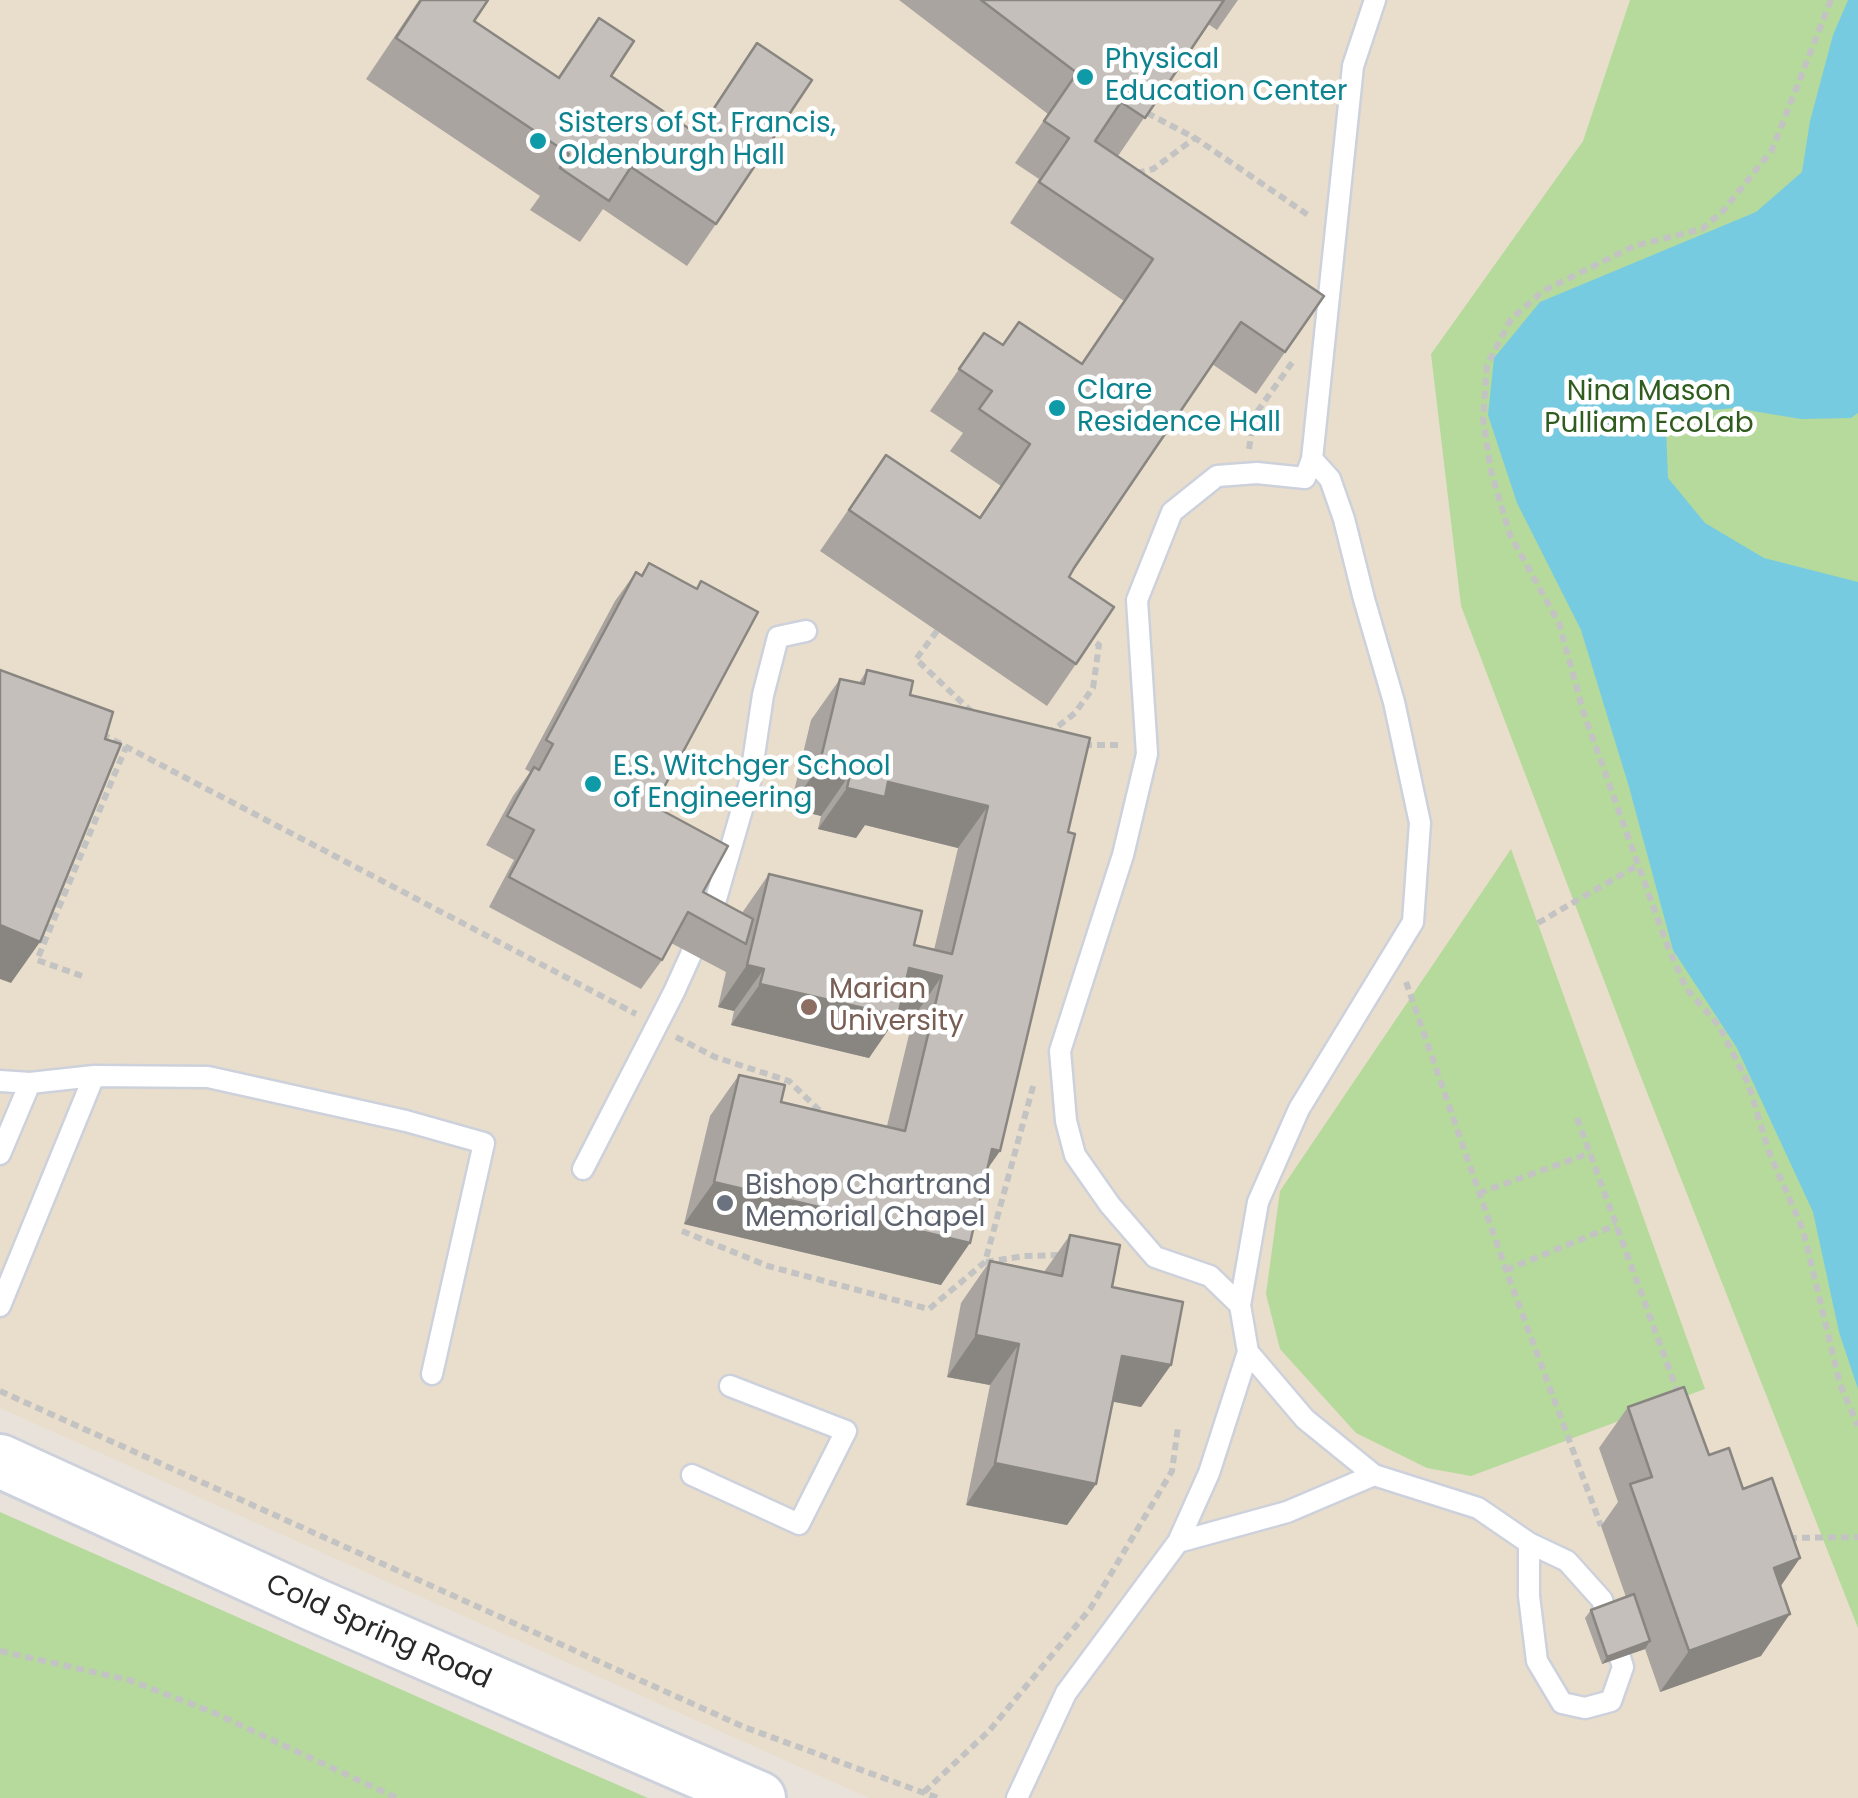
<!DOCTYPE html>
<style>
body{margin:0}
canvas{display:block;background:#e9e2da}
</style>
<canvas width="1858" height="1798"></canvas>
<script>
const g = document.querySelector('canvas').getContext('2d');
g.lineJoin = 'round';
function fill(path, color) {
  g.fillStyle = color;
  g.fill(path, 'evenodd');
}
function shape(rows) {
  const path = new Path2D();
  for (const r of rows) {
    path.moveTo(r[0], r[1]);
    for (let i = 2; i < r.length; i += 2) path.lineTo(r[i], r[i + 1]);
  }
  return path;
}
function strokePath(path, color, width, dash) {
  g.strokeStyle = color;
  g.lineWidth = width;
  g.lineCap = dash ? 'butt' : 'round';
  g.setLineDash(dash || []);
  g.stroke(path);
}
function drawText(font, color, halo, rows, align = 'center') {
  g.font = font + ' Poppins,sans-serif';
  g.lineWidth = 9;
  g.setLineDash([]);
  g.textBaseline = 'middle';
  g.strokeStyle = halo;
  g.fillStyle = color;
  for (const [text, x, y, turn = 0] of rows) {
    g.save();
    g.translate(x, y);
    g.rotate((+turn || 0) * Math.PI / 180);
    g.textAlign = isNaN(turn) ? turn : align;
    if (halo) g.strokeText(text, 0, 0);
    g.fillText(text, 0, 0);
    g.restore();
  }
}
fill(shape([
 [0,0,1630,0,1583,141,1431,354,1461,606,1858,1628,1858,1798,869,1798,0,1408]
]), '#e9decb');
fill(shape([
 [1630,0,1858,0,1858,1628,1639,1072,1461,606,1431,354,1583,141],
 [1511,849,1705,1389,1471,1476,1427,1468,1356,1433,1280,1349,1266,1294,1280,1191],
 [0,1512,556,1758,648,1798,0,1798]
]), '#b5da9c');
fill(shape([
 [1848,0,1858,0,1858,413,1851,418,1801,419,1734,408,1694,412,1666,427,1668,478,1705,523,1764,558,1858,582,1858,1389,1839,1332,1813,1212,1737,1048,1673,950,1629,787,1581,630,1517,503,1488,415,1494,358,1540,302,1756,212,1802,172,1810,121,1833,35]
]), '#77cbe1');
const lane = shape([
 [0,1081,30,1083,94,1076,208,1077,406,1121,484,1143,432,1374],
 [0,1154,30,1083],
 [583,1169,674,992,716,899,750,782,763,695,778,637,806,631],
 [1240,1305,1210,1276,1155,1257,1110,1205,1075,1155,1066,1121,1060,1051,1123,855,1147,754,1137,600,1172,512,1217,476,1257,473,1305,478,1312,459,1353,66,1375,0],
 [0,1306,94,1076],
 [1248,1352,1305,1419,1374,1475],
 [692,1475,799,1524,846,1431,730,1386],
 [1178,1542,1209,1473,1248,1352,1240,1305,1258,1202,1299,1109,1413,922,1420,823,1394,702,1364,599,1344,519,1330,479,1312,459],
 [1017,1798,1066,1693,1178,1542,1287,1512,1374,1475,1478,1508,1529,1543,1529,1596,1537,1661,1562,1703,1585,1708,1611,1701,1623,1667,1602,1600,1567,1561,1529,1543]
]);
const secondary = shape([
 [0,1461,315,1605,759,1798]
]);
strokePath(lane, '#cdd1db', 25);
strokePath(secondary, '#cdd1db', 58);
strokePath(shape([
 [1831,0,1772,150,1723,211,1702,229,1634,246,1543,291,1511,319,1487,365,1483,419,1491,471,1510,535,1559,623,1584,714,1666,942,1686,988,1719,1026,1748,1083,1769,1152,1803,1230,1840,1384,1858,1426],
 [1147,113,1195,138,1311,217],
 [1137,173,1153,169,1195,138],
 [1249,449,1254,416,1294,360],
 [937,631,916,659,974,714],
 [102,734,636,1014],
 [1048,734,1075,713,1093,688,1099,645,1087,637],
 [1084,745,1121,745],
 [1538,923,1638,865],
 [82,976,37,960,126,747],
 [1406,982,1506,1270,1601,1526],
 [676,1037,715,1057,789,1081,822,1113],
 [1577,1118,1679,1396],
 [1479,1193,1590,1153],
 [682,1231,768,1266,929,1309,985,1262,1034,1083],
 [986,1262,1024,1256,1063,1255],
 [1506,1270,1616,1225],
 [0,1391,744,1727,938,1798],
 [1789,1538,1858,1537],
 [0,1651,129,1680,212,1712,397,1798],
 [924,1792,989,1731,1090,1609,1172,1471,1178,1427]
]), '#c3c3c3', 6, [8, 5]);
strokePath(lane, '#fff', 20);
strokePath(secondary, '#fff', 52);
fill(shape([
 [419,0,488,0,474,21,558,77,599,18,611,76,696,133,757,43,716,224,687,266,603,209,580,242,530,210,540,196,366,79],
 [899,0,1238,0,1217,30,1208,24,1118,156,1324,296,1256,394,1212,364,1069,577,1076,664,1047,706,820,551,886,455,979,518,1001,486,950,451,963,433,930,411,984,333,1003,345,1081,364,1124,301,1010,223,1039,179,1015,163,1048,114],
 [649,563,696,589,701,581,654,806,703,892,742,913,769,874,914,945,934,950,958,848,865,825,856,838,818,829,821,816,790,808,811,720,840,679,859,683,867,670,910,695,1068,832,1000,1151,988,1168,941,1285,684,1224,710,1116,739,1075,781,1102,887,1126,913,1018,898,1014,869,1058,731,1025,734,1011,718,1007,726,972,671,943,662,960,641,989,489,907,514,860,486,845,513,796,530,772,525,769,615,601,636,572,641,575],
 [1070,1235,1171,1365,1141,1407,1113,1401,1096,1484,1067,1525,966,1505,990,1385,947,1377,961,1303,990,1261,1044,1272],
 [1628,1407,1709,1455,1743,1489,1800,1558,1780,1587,1761,1656,1660,1692,1645,1649,1602,1664,1585,1618,1591,1610,1626,1597,1601,1526,1618,1502,1599,1448]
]), '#a9a4a0');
fill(shape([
 [819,766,850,774,821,816,790,808],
 [888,782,988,806,958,848,865,825,856,838,818,829,847,788],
 [0,925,40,942,11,983,0,979],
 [747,965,764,969,734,1011,718,1007],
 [909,968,942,976,913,1018,880,1010],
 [760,984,898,1016,869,1058,731,1025],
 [992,1149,1000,1151,971,1192],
 [714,1182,970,1243,941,1285,684,1224],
 [976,1335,1019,1344,990,1385,947,1377],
 [1122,1356,1171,1365,1141,1407,1093,1398],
 [995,1463,1096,1484,1067,1525,966,1505],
 [1800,1558,1771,1600,1774,1568],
 [1790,1614,1761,1656,1660,1692,1689,1651],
 [1650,1641,1645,1649,1602,1664,1607,1657]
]), '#898682');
const building = shape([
 [421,0,488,0,474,21,559,78,599,18,634,41,611,76,697,134,757,43,812,80,716,224,631,167,609,201,560,168,569,154,396,38,421,0],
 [981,0,1224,0,1145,118,1121,102,1095,141,1324,296,1285,352,1241,322,1074,568,1069,577,1114,607,1076,664,849,510,886,455,980,518,1030,444,979,409,992,391,959,369,984,333,1003,345,1019,322,1082,364,1153,259,1039,182,1069,138,1044,121,1077,73,981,0],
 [649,563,697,589,701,581,758,612,654,806,728,846,703,892,753,919,746,944,688,912,662,960,509,877,534,830,507,816,534,767,539,770,553,744,546,740,636,572,642,576,649,563],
 [0,670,113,712,105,739,121,744,40,942,0,925,0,670],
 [867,670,913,681,910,695,1090,738,1068,832,1075,834,1000,1151,992,1149,970,1243,714,1182,739,1075,785,1085,781,1102,905,1131,942,976,909,968,898,1016,760,984,764,969,747,965,769,874,922,911,914,945,952,954,988,806,888,782,885,797,847,788,850,774,819,766,840,679,864,684,867,670],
 [1070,1235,1120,1245,1112,1287,1183,1302,1171,1365,1122,1356,1096,1484,995,1463,1019,1344,976,1335,990,1261,1062,1276,1070,1235],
 [1684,1387,1709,1455,1729,1448,1743,1489,1772,1478,1800,1558,1774,1568,1790,1614,1689,1651,1630,1484,1652,1477,1628,1407,1684,1387],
 [1634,1594,1650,1641,1607,1657,1591,1610,1634,1594]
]);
fill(building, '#c4bfba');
strokePath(building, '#898682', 2.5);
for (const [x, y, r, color] of [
 [1085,77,10,"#0f9aa8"],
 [538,141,10,"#0f9aa8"],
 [1057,408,10,"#0f9aa8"],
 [593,784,10,"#0f9aa8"],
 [809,1007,10,"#8d6e63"],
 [725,1203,10,"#6b7280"]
]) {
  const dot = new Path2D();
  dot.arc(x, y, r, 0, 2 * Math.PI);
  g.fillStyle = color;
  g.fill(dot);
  strokePath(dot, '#fff', 4);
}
drawText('28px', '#0d838f', '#fff', [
 ["Physical",1105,61],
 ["Education Center",1105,93],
 ["Sisters of St. Francis,",558,125],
 ["Oldenburgh Hall",558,157],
 ["Clare",1077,392],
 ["Residence Hall",1077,424],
 ["E.S. Witchger School",613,768],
 ["of Engineering",613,800]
], 'left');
drawText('28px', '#305c20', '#fff', [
 ["Nina Mason",1649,393],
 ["Pulliam EcoLab",1649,425]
]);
drawText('28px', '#785e54', '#fff', [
 ["Marian",829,991],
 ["University",829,1023]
], 'left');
drawText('28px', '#5b616d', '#fff', [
 ["Bishop Chartrand",745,1187],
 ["Memorial Chapel",745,1219]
], 'left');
drawText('28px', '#282828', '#fff', [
 ["Cold Spring Road",378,1633,24]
]);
</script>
